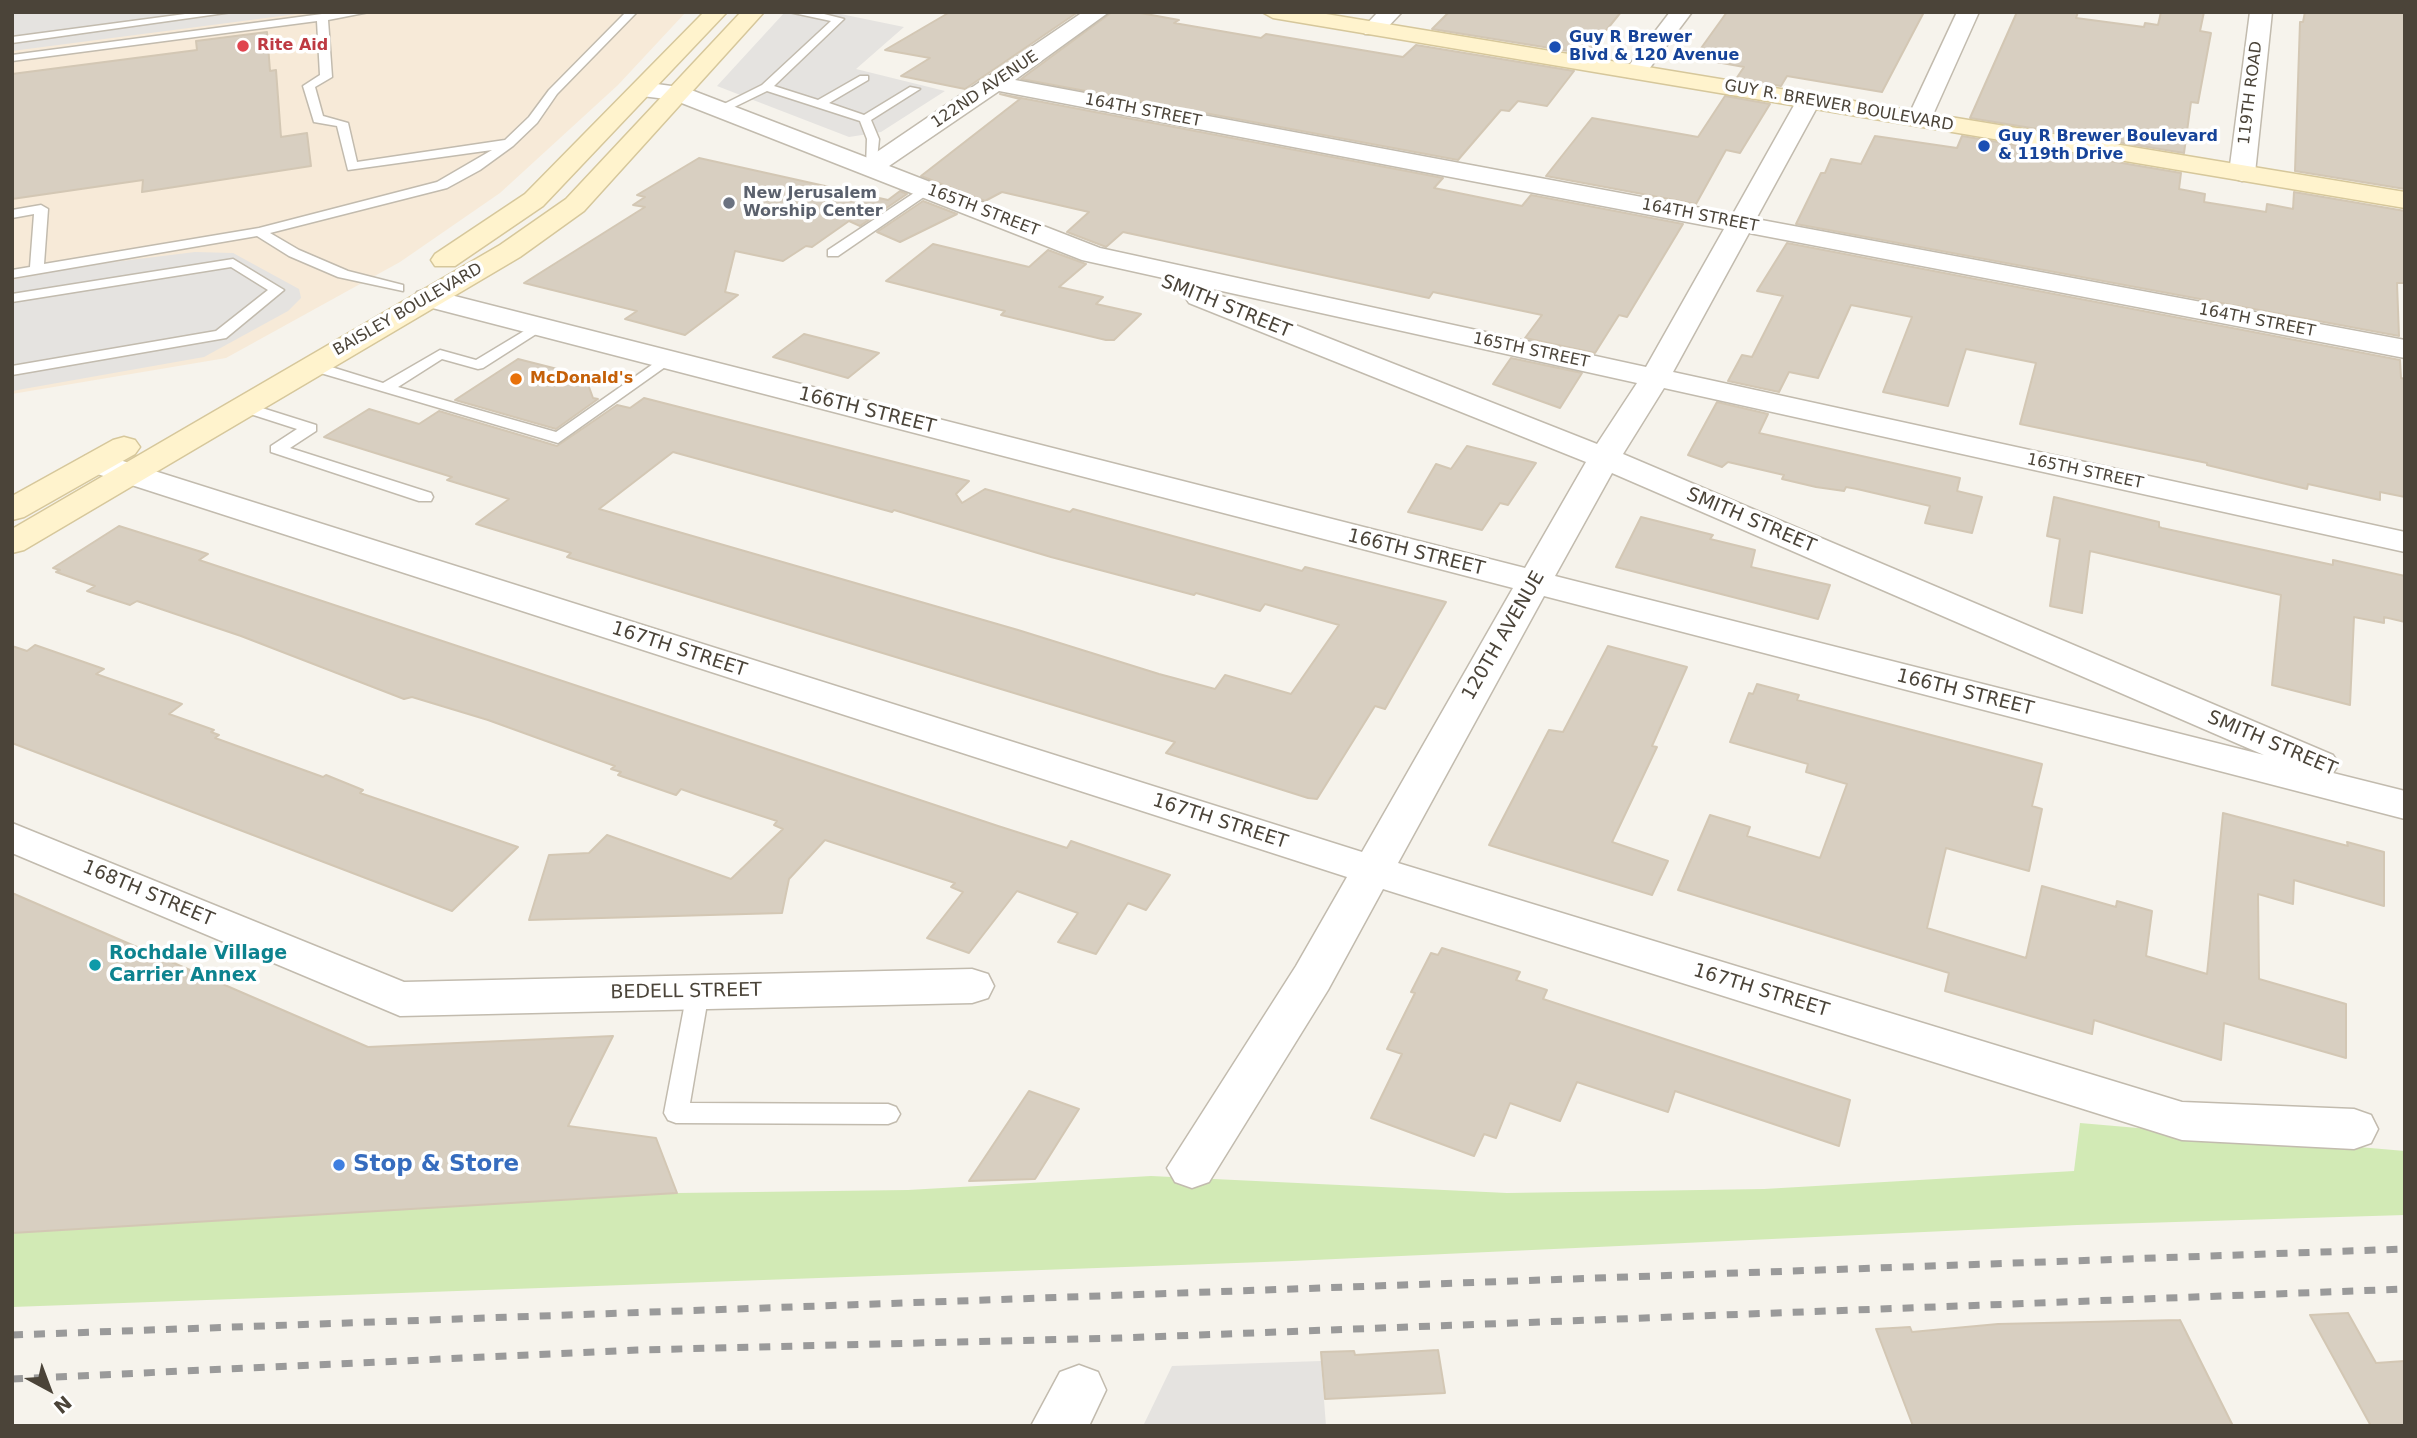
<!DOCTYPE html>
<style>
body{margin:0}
#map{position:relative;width:2417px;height:1438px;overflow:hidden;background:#f6f3ec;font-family:"DejaVu Sans",sans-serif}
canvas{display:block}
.frame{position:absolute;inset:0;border:14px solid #4b4439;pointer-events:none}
.north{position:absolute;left:14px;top:1354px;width:70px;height:70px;-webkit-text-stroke:5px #fff;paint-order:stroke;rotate:139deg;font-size:19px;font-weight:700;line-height:28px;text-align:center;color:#4b4439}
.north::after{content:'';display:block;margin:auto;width:24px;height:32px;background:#4b4439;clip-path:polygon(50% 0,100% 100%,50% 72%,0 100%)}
</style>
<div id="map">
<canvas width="2417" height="1438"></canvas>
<div class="frame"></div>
<div class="north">N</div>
</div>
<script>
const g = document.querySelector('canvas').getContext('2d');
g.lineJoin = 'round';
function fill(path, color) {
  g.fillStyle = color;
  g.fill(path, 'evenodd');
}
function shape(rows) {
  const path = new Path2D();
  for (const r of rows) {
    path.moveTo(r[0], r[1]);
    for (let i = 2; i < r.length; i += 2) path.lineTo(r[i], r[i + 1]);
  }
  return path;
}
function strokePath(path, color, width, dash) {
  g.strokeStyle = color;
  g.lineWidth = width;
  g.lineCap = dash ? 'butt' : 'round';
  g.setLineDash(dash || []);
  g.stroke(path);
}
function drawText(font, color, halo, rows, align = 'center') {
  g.font = font + ' "DejaVu Sans",sans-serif';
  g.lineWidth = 7;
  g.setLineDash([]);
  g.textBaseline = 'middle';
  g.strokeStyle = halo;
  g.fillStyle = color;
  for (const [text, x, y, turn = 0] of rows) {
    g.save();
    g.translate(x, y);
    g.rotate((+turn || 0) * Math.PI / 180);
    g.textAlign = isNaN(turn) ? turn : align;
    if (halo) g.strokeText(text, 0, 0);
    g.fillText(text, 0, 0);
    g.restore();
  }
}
fill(shape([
 [12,12,686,12,618,85,500,193,400,262,226,358,12,394]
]), '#f7ead8');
fill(shape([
 [2080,1123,2405,1151,2405,1215,2077,1225,1292,1261,12,1307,12,1231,677,1193,908,1190,1151,1176,1507,1193,1764,1189,2074,1171]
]), '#d2eab5');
fill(shape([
 [12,12,312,12,12,51],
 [785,12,831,12,904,27,856,69,945,91,881,132,849,137,717,86],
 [195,252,233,253,299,289,301,298,288,311,204,357,12,391,12,280,81,266],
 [1321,1361,1326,1426,1143,1426,1172,1366]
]), '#e5e3e0');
const building = shape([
 [950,12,1078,12,965,89,901,76,930,58,885,50,950,12],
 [1112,12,1135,12,1179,20,1174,23,1261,38,1266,34,1403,57,1416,45,1574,71,1547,106,1518,101,1509,111,1501,110,1458,160,1021,79,1112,12],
 [1449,12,1621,12,1587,54,1432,29,1449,12],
 [1727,12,1924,12,1882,92,1787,76,1781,86,1736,79,1744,67,1694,58,1727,12],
 [2017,12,2078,12,2076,18,2144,27,2145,23,2158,25,2161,12,2204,12,2200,31,2211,33,2198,103,2191,102,2184,153,1970,118,2017,12],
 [2305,12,2405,12,2405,189,2295,171,2300,22,2303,22,2305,12],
 [267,32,270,71,276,70,281,137,307,133,311,166,142,192,143,180,12,199,12,74,197,50,196,41,267,32],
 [1000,94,1443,178,1434,188,1522,206,1531,195,1683,224,1627,317,1619,315,1595,353,1525,338,1542,315,1433,292,1429,298,1123,232,1106,247,1101,245,1067,232,1089,212,1002,192,985,201,921,176,1020,99,1000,94],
 [1725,96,1770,104,1740,153,1726,150,1696,204,1546,176,1592,118,1698,137,1725,96],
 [1875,136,1957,148,1962,136,2181,173,2179,189,2205,194,2204,202,2266,212,2267,204,2293,209,2294,192,2405,211,2405,283,2397,283,2399,336,1796,224,1821,173,1825,173,1831,159,1861,164,1875,136],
 [699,158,888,200,900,191,907,194,860,226,849,221,812,247,806,246,783,261,735,251,725,292,738,295,685,335,625,319,637,311,524,283,645,207,633,205,645,197,637,195,699,158],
 [923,201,957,214,900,242,877,232,923,201],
 [1787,243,2400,360,2401,378,2405,379,2405,497,2380,492,2380,500,2308,484,2307,489,2207,465,2207,463,2020,424,2036,363,1966,349,1948,406,1883,392,1912,317,1851,305,1818,378,1789,372,1779,392,1728,381,1742,355,1752,357,1783,296,1757,291,1787,243],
 [933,244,1029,267,1048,250,1086,264,1059,287,1103,297,1096,304,1141,314,1114,340,1106,340,1001,315,1005,311,886,281,933,244],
 [804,334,879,353,848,378,773,357,804,334],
 [1511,358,1582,373,1560,408,1493,384,1511,358],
 [518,359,585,376,593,398,598,399,556,429,455,400,518,359],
 [644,398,969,481,956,494,962,503,985,489,1070,512,1073,509,1302,571,1305,567,1446,602,1385,709,1375,706,1317,799,1308,798,1166,753,1175,742,567,557,571,553,476,524,509,499,447,480,452,477,324,437,369,409,419,424,439,411,557,446,617,405,630,408,644,398],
 [673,452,892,512,894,510,1051,557,1194,595,1196,593,1260,611,1265,604,1339,625,1291,694,1225,675,1215,689,1159,674,1018,630,599,509,673,452],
 [1717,402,1768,414,1759,433,1960,478,1957,491,1982,497,1972,533,1925,523,1930,506,1857,489,1846,487,1844,491,1816,487,1782,479,1784,475,1728,462,1722,467,1688,455,1717,402],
 [1467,446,1536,463,1508,505,1500,503,1482,530,1408,512,1436,464,1451,469,1467,446],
 [2054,497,2159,522,2159,527,2162,528,2333,565,2333,560,2405,576,2405,622,2384,617,2384,623,2354,617,2350,705,2272,685,2281,595,2090,551,2082,613,2050,606,2060,539,2047,536,2054,497],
 [1641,517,1713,535,1710,539,1755,550,1751,567,1830,585,1818,619,1616,567,1641,517],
 [119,526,208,554,199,560,998,826,1067,848,1071,841,1170,875,1146,910,1128,903,1096,954,1058,942,1078,913,1017,891,969,953,927,938,963,892,951,887,955,883,825,840,789,879,782,913,529,920,549,855,589,853,607,835,731,879,783,829,774,825,777,821,701,796,681,789,676,795,618,775,621,772,611,769,615,766,488,720,412,697,404,699,241,636,137,601,130,605,87,591,95,586,56,572,60,570,53,568,119,526],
 [35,645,104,669,96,674,182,704,169,714,214,730,211,732,219,735,215,738,323,777,326,775,363,790,360,793,518,847,452,911,12,743,12,646,27,651,35,645],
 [1608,646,1687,667,1652,746,1657,747,1612,842,1668,861,1652,895,1489,845,1549,730,1563,732,1608,646],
 [1757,684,1799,695,1797,700,2042,764,2032,806,2042,809,2029,871,1946,848,1927,928,2026,958,2042,886,2116,907,2117,901,2152,911,2146,956,2207,974,2223,813,2348,846,2347,842,2384,852,2384,906,2294,880,2293,904,2258,894,2259,979,2346,1004,2346,1058,2224,1023,2221,1060,2094,1020,2092,1034,1945,991,1949,973,1678,890,1710,815,1750,827,1747,836,1820,858,1847,784,1806,772,1808,764,1730,742,1749,693,1753,694,1757,684],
 [12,893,368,1047,613,1036,568,1126,656,1138,677,1193,12,1233,12,893],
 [1442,948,1520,972,1516,980,1547,990,1543,999,1850,1100,1839,1146,1675,1091,1668,1112,1577,1082,1560,1121,1510,1103,1496,1138,1484,1134,1474,1156,1371,1118,1402,1054,1387,1049,1415,993,1411,992,1431,953,1438,955,1442,948],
 [1029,1091,1079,1109,1035,1179,969,1181,1029,1091],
 [2348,1313,2376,1363,2405,1361,2405,1426,2371,1426,2310,1315,2348,1313],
 [2180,1320,2233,1426,1913,1426,1876,1329,1910,1327,1912,1332,1998,1324,2180,1320],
 [1438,1350,1445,1393,1325,1399,1321,1352,1354,1351,1355,1355,1438,1350]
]);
fill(building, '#d8cfc1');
strokePath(building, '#d3c7b4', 2);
const lane = shape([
 [200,12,232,12,12,43,12,37,200,12],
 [337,12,369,12,328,20,332,77,315,87,323,116,348,123,357,162,505,140,529,117,549,90,626,12,637,12,557,94,537,123,513,146,480,170,447,188,270,233,299,250,348,271,403,285,403,291,338,277,289,256,257,236,12,278,12,270,30,267,34,214,12,218,12,210,41,205,48,209,44,264,259,228,437,182,492,150,348,170,337,126,314,122,303,86,320,75,317,21,12,61,12,55,337,12],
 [789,12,816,12,844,19,774,86,818,100,860,76,868,76,868,80,829,103,864,115,910,87,920,89,871,120,879,139,876,170,866,167,867,139,860,121,767,91,724,112,714,109,762,85,831,21,789,12],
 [923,187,934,190,838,256,828,256,828,250,923,187],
 [233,259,284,290,226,338,12,375,12,366,216,331,268,290,231,267,12,302,12,294,233,259],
 [539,322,544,323,544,329,483,368,478,369,442,359,398,387,556,432,663,357,673,357,675,360,558,443,307,369,304,366,312,361,383,383,440,350,476,360,539,322],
 [243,402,316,425,316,431,290,448,431,493,433,497,431,501,419,501,271,452,271,446,297,429,238,410,238,404,243,402],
 [698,984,706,986,709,992,690,1103,888,1104,896,1107,900,1114,896,1121,888,1124,676,1123,668,1120,664,1113,687,992,690,986,698,984]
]);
const street = shape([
 [1083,12,1109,12,1015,80,1733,214,1797,100,1801,95,1809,93,1817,95,1821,100,1756,219,2405,340,2405,358,1749,233,1673,372,2405,532,2405,552,1664,388,1623,454,2333,755,2339,764,2333,773,2405,791,2405,819,1544,596,1398,863,2182,1102,2354,1109,2371,1115,2378,1129,2371,1143,2354,1149,2182,1140,1383,889,1328,990,1209,1182,1192,1188,1175,1182,1167,1168,1296,966,1347,877,85,470,80,463,85,456,96,453,107,456,1362,852,1513,588,417,304,413,298,417,292,427,289,1525,568,1586,462,1189,303,1185,297,1189,291,1199,288,1209,291,1597,444,1637,383,1082,260,674,100,642,96,634,94,630,89,634,84,642,82,686,88,868,158,1083,12],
 [999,91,1724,229,1646,367,1100,248,889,166,999,91],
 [1612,473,2264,755,1555,576,1612,473],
 [1378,12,1402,12,1381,34,1365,34,1362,29,1378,12],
 [1670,12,1692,12,1643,77,1627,77,1624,72,1670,12],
 [1957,12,1979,12,1931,119,1928,124,1910,124,1907,119,1957,12],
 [2250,12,2272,12,2255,173,2251,178,2242,181,2233,178,2229,173,2250,12],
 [12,823,404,982,972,969,988,974,994,986,988,998,972,1003,400,1016,12,853,12,823],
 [1079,1365,1098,1372,1106,1390,1089,1426,1031,1426,1060,1372,1079,1365]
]);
const secondary = shape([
 [704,12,727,12,543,206,455,266,435,266,431,260,435,254,525,194,704,12],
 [741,12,764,12,584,211,520,257,24,550,12,553,12,529,500,245,566,199,741,12],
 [1262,12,1314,12,2405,192,2405,208,1273,18,1262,12],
 [124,437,135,440,140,447,135,454,24,517,12,520,12,496,113,440,124,437]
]);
strokePath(lane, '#c2bbae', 3);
strokePath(street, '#c2bbae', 3);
strokePath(secondary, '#d6c79b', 3);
fill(lane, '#fff');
fill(street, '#fff');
fill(secondary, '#fff3cd');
strokePath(shape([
 [12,1335,2405,1249],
 [12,1379,637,1350,1120,1338,2405,1289]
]), '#9a9a9a', 7, [11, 11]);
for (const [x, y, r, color] of [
 [243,46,7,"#e0444e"],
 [1555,47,7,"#1a4fb4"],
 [1984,146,7,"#1a4fb4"],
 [729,203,7,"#6b7280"],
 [516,379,7,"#e8710a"],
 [95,965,7,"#0f9aa8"],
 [339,1165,7,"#3f7fe0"]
]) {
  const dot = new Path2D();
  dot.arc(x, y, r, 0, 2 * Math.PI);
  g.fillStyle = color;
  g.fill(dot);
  strokePath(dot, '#fff', 2.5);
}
drawText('bold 16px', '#164399', '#fff', [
 ["Guy R Brewer",1569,38],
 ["Blvd & 120 Avenue",1569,56],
 ["Guy R Brewer Boulevard",1998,137],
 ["& 119th Drive",1998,155]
], 'left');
drawText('bold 16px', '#be3a42', '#fff', [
 ["Rite Aid",257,46]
], 'left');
drawText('16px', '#4b4439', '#fff', [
 ["122ND AVENUE",985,90,-34],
 ["119TH ROAD",2251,93,-83],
 ["GUY R. BREWER BOULEVARD",1839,106,10],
 ["164TH STREET",1143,111,11],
 ["165TH STREET",983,211,21],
 ["164TH STREET",1700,216,11],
 ["BAISLEY BOULEVARD",408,310,-30],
 ["164TH STREET",2257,321,11],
 ["165TH STREET",1531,351,12],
 ["165TH STREET",2085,472,12]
]);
drawText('bold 16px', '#5b616d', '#fff', [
 ["New Jerusalem",743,194],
 ["Worship Center",743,212]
], 'left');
drawText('bold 16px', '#c56008', '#fff', [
 ["McDonald's",530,379]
], 'left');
drawText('19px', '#4b4439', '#fff', [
 ["SMITH STREET",1226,307,22],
 ["166TH STREET",867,411,14],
 ["SMITH STREET",1751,521,23],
 ["166TH STREET",1416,553,14],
 ["120TH AVENUE",1504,636,-60],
 ["167TH STREET",679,650,18],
 ["166TH STREET",1965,693,14],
 ["SMITH STREET",2272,744,23],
 ["167TH STREET",1220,822,18],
 ["168TH STREET",148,894,23],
 ["167TH STREET",1761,991,17],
 ["BEDELL STREET",686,992,-1]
]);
drawText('bold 19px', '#0d838f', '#fff', [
 ["Rochdale Village",109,954],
 ["Carrier Annex",109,976]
], 'left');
drawText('bold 23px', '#366cbe', '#fff', [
 ["Stop & Store",353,1165]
], 'left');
</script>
